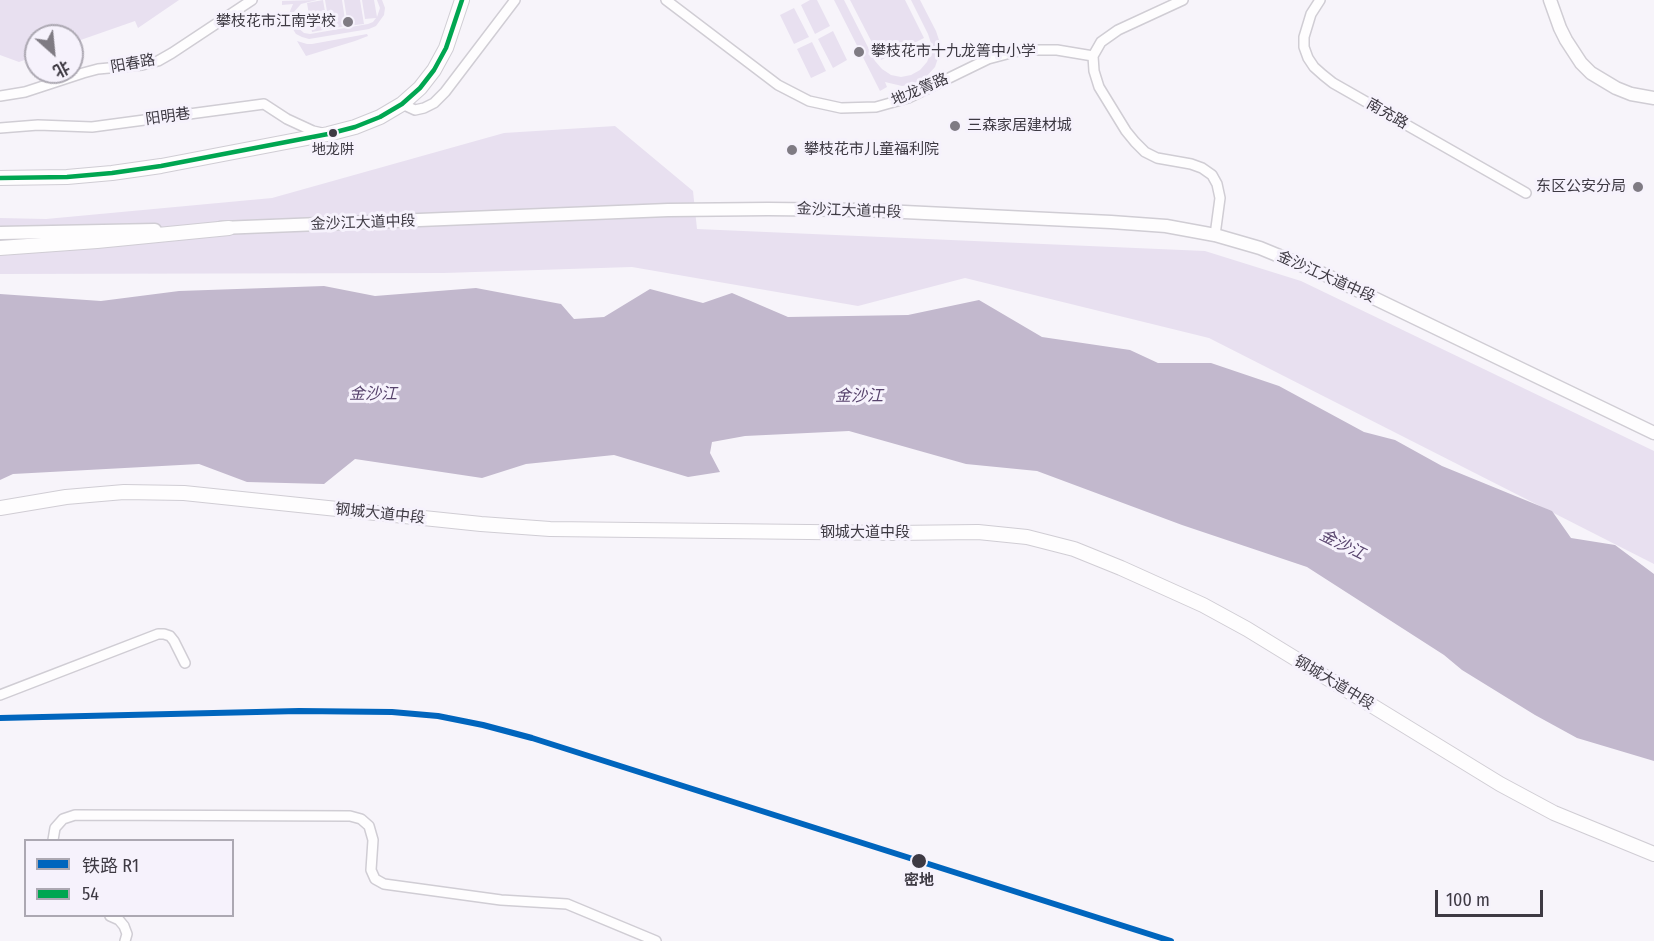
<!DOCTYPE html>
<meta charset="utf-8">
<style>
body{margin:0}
#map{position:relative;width:1654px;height:941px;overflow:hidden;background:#f7f4fa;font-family:"Fira Sans Condensed","Noto Sans SC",sans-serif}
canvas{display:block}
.legend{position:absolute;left:24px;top:839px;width:210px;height:78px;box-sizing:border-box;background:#f6f2fc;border:2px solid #aca8b2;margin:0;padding:8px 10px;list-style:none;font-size:18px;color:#3e3a43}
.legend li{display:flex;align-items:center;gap:12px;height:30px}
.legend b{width:30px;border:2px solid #aca8b2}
.north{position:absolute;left:24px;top:24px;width:60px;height:60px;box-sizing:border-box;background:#f6f2fc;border:2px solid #aca8b2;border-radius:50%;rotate:153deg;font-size:16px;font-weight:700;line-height:24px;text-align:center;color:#3e3a43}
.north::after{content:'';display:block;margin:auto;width:21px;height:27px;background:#7f7b83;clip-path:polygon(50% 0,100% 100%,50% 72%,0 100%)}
.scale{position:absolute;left:1435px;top:890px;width:108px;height:27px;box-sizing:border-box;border:3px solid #3e3a43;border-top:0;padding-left:8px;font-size:18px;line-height:21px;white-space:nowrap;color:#3e3a43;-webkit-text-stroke:4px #f6f2fc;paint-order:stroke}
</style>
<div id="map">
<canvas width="1654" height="941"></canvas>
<ul class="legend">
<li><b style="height:8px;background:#0065bd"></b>铁路 R1</li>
<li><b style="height:8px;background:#00a651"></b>54</li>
</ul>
<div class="north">北</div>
<div class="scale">100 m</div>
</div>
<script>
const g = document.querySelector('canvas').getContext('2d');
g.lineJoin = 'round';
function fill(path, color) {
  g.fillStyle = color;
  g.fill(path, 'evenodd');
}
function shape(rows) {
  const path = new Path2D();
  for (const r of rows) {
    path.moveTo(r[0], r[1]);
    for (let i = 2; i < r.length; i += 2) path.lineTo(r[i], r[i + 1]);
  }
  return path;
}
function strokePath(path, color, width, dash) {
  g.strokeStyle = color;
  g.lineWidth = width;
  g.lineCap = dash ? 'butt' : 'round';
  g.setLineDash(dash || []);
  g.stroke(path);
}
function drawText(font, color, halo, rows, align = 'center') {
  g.font = font + ' "Fira Sans Condensed","Noto Sans SC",sans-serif';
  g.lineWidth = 6;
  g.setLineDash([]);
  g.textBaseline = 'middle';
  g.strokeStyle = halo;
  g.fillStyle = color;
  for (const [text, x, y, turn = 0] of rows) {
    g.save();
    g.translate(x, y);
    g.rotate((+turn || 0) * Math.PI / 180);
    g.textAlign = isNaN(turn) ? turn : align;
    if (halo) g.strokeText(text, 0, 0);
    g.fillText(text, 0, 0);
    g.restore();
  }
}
fill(shape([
 [0,0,179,0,138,28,135,21,72,43,72,36,36,36,36,56,19,62,0,55],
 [317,0,301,4,294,12,294,22,296,26,304,33,310,34,368,24,373,22,376,18,365,19,362,0,374,0,377,17,380,8,377,0,382,0,385,8,384,15,376,26,369,29,309,39,302,37,296,34,289,23,288,16,293,4,282,5,282,1],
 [323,0,328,29,312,32,307,3],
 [325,0,342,0,346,26,330,29],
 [344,0,360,0,364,24,348,26],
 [810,0,817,0,830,26,815,34,801,5],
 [834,0,844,0,875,61,882,69,891,75,901,77,911,75,920,70,927,62,931,52,931,43,928,34,911,0,920,0,936,31,940,43,939,55,935,67,926,77,914,84,902,86,885,82,887,87,880,91],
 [850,0,905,0,924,38,881,60],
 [794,8,809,37,794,44,780,15],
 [833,31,847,60,833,68,818,39],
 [367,34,368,36,355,41,306,56,297,41,307,44,312,44],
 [812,42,826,71,811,78,797,49],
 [615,126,693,191,697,229,1205,251,1301,281,1654,451,1654,564,1209,338,965,278,858,306,632,267,444,273,0,274,0,218,46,219,272,198,504,133]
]), '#e8e0f0');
fill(shape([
 [324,286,375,296,476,288,561,304,574,319,604,317,650,289,703,303,732,293,788,317,908,315,979,300,1042,337,1130,350,1158,363,1211,363,1279,386,1364,432,1395,440,1442,466,1552,511,1571,538,1615,545,1654,574,1654,761,1577,738,1535,715,1462,670,1444,655,1307,567,1182,525,1037,471,966,464,849,431,745,436,712,442,710,453,720,472,688,477,614,455,526,464,482,478,355,459,324,484,247,482,199,464,13,474,0,480,0,294,101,301,179,291]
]), '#c2b8cd');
const minor = shape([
 [666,0,778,85,809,101,841,108,876,107,908,98,988,59,1022,50,1057,50,1093,56],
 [1183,0,1118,30,1101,42,1093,56,1094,71,1099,87,1126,131,1135,142,1145,152,1157,158,1191,164,1202,168,1212,175,1217,184,1220,198,1215,235],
 [1320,0,1311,14,1304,37,1304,47,1308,58,1314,67,1323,75,1333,83,1526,193],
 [0,96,25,92,83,73,98,69,142,65,158,61,172,53,252,0],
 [402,104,415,110,424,108,434,103,445,92,515,0],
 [0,128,38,125,92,127,264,104,287,119,313,131,322,133],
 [0,695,158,634,164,634,170,636,174,641,185,663],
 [53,840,55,828,63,819,75,815,350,816,361,819,369,826,373,840,371,870,375,879,384,884,501,900,567,904,656,941],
 [110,916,119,920,124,926,127,934,125,941]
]);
const major = shape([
 [1550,0,1560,28,1566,40,1581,63,1591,73,1616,88,1631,94,1654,98],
 [220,228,668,210,768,209,863,210,1111,222,1166,226,1215,235,1260,248,1328,276,1654,433],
 [0,233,155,230]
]);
const highway = shape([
 [0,178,67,177,112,173,161,166,328,134,355,127,380,117,402,104,420,88,434,70,446,48,462,0],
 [0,248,97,241,229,228],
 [0,508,66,497,124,492,184,493,481,524,550,529,894,533,978,532,1027,537,1074,549,1121,568,1203,605,1247,629,1500,784,1554,813,1654,854]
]);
strokePath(minor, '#d0cdd4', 12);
strokePath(major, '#d0cdd4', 15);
strokePath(highway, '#d0cdd4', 16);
strokePath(minor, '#fefdfe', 9);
strokePath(major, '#fefdfe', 12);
strokePath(highway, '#fefdfe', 14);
strokePath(shape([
 [0,178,67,177,112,173,161,166,328,134,355,127,380,117,402,104,420,88,434,70,446,48,462,0]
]), '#00a651', 4.5);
strokePath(shape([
 [0,718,299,711,392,712,438,716,483,725,532,738,1171,941]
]), '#0065bd', 6);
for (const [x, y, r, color] of [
 [348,22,6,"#7f7b83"],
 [859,52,6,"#7f7b83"],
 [955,126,6,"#7f7b83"],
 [333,133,5,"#3e3a43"],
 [792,150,6,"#7f7b83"],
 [1638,187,6,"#7f7b83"],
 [919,861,8,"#3e3a43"]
]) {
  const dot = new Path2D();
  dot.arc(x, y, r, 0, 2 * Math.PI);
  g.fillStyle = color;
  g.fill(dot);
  strokePath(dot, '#f6f2fc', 2);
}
drawText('14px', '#3e3a43', '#f6f2fc', [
 ["地龙阱",333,150]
]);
drawText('15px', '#3e3a43', '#f6f2fc', [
 ["攀枝花市江南学校",336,22,"right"],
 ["攀枝花市十九龙箐中小学",871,52],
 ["三森家居建材城",967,126],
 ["攀枝花市儿童福利院",804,150],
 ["东区公安分局",1626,187,"right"]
], 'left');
drawText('15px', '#3e3a43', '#f6f2fc', [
 ["阳春路",133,64,-10],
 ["地龙箐路",920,90,-23],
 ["南充路",1387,114,30],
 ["阳明巷",168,117,-8],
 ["金沙江大道中段",849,211,2],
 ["金沙江大道中段",363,223,-2],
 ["金沙江大道中段",1326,277,24],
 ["钢城大道中段",380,514,6],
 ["钢城大道中段",865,533],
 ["钢城大道中段",1334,683,31]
]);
drawText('bold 15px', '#3e3a43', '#f6f2fc', [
 ["密地",919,881]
]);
drawText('italic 16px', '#58446d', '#f6f2fc', [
 ["金沙江",373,395],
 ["金沙江",859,397],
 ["金沙江",1342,545,26]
]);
</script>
